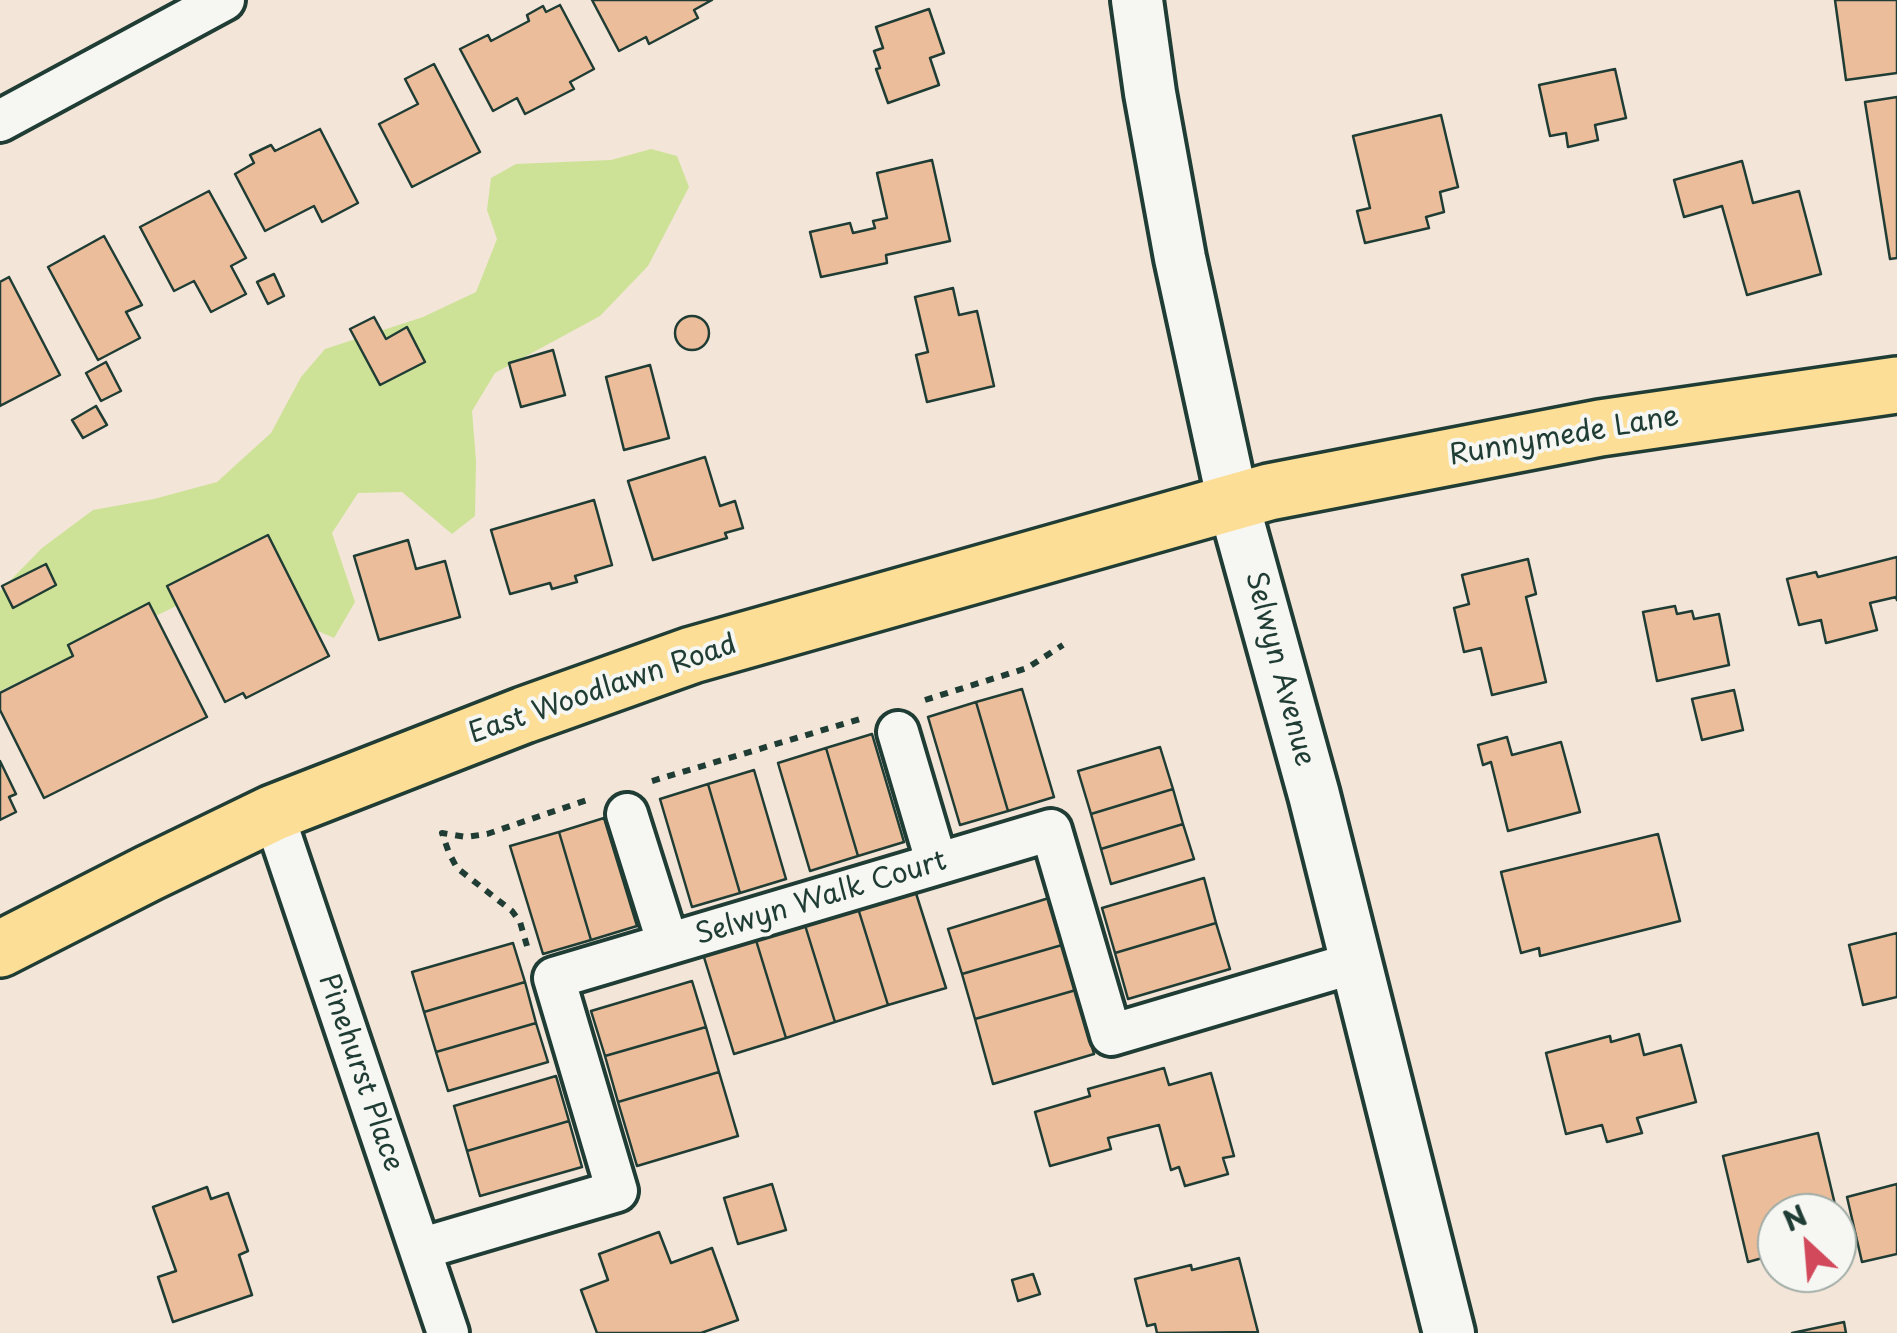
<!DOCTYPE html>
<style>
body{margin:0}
#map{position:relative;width:1897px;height:1333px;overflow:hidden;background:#f3e5d8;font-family:"Playpen Sans",sans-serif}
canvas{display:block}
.north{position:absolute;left:1757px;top:1193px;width:100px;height:100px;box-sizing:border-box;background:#f6f6f2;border:2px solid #a0aca6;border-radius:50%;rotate:334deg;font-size:28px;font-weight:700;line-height:40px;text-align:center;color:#1f3d34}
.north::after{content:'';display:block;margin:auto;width:35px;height:45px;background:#d1495b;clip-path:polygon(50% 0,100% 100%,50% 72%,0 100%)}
</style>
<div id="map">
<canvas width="1897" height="1333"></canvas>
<div class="north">N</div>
</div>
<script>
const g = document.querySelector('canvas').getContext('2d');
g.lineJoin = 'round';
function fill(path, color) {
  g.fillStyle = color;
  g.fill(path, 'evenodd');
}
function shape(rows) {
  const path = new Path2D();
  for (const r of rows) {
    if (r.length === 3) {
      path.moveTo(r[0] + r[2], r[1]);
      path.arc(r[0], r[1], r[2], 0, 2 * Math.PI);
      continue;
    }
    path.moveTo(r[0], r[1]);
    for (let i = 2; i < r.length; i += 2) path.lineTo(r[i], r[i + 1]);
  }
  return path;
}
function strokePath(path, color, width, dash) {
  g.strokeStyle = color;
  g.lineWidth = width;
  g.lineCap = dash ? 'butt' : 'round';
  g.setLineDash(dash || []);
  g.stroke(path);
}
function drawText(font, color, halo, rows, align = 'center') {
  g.font = font + ' "Playpen Sans",sans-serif';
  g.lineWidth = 8;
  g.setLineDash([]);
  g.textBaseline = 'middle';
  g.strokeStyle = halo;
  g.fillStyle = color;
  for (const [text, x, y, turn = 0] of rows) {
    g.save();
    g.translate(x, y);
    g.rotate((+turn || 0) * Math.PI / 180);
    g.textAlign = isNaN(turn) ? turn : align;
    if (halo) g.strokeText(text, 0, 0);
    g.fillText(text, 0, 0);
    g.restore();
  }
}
fill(shape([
 [651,149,677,156,689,187,648,266,600,316,495,373,472,411,476,461,475,516,452,534,402,492,358,493,332,533,355,602,334,638,275,612,195,597,0,691,0,591,42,548,93,510,154,499,217,482,271,433,301,377,325,349,423,317,476,292,497,239,487,210,491,178,516,164,611,160]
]), '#cde297');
const building = shape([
 [592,0,712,0,694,10,698,18,649,44,646,37,619,51,592,0],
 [1835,0,1897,0,1897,73,1846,80,1835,0],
 [560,5,594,69,570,82,574,89,525,114,517,98,493,111,460,49,488,35,491,41,529,21,527,15,543,6,546,12,560,5],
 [929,9,944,53,930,58,939,85,888,103,876,69,880,68,874,51,883,48,876,27,929,9],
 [434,64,480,152,412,187,379,124,418,104,405,79,434,64],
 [1615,69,1626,118,1595,125,1598,140,1568,147,1566,133,1550,136,1539,85,1615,69],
 [1897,97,1897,258,1890,259,1865,102,1897,97],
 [1441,115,1458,187,1440,192,1444,212,1426,217,1429,228,1365,243,1357,211,1370,208,1353,136,1441,115],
 [320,129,358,203,322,222,314,206,265,231,235,174,254,163,250,155,271,145,275,151,320,129],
 [932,160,950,241,886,255,887,263,821,277,810,232,850,223,853,233,875,228,873,221,887,218,877,173,932,160],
 [1742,161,1753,203,1799,191,1821,274,1747,295,1722,206,1684,217,1674,180,1742,161],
 [209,191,246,258,231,266,246,294,211,312,194,281,174,291,140,227,209,191],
 [104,236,142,305,126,312,140,338,98,360,48,267,104,236],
 [274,274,284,296,268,304,257,282,274,274],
 [9,277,60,375,0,406,0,282,9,277],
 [953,288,959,315,977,311,994,386,927,402,916,355,928,352,915,297,953,288],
 [692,333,17],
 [374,317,386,339,407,327,425,362,380,385,350,329,374,317],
 [553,350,565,395,521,407,509,363,553,350],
 [106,362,121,391,101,401,86,373,106,362],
 [650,365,669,438,624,450,606,377,650,365],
 [96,406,107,425,83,438,72,420,96,406],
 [705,457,720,506,735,501,743,528,725,533,727,538,653,560,628,481,705,457],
 [594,500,612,565,575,576,577,582,552,589,550,583,510,594,491,530,594,500],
 [268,535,329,656,246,698,243,693,225,702,167,586,268,535],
 [408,540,416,569,445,561,460,617,379,640,354,556,408,540],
 [1897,557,1897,600,1896,597,1870,603,1877,630,1826,643,1821,620,1799,625,1787,579,1816,572,1818,577,1897,557],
 [1528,559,1536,594,1526,597,1546,682,1492,695,1481,648,1464,652,1454,608,1469,604,1462,575,1528,559],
 [46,564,56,585,13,608,2,586,46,564],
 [149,603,207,717,44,798,0,710,0,693,73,656,68,645,149,603],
 [1675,606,1677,614,1692,611,1694,619,1719,614,1729,665,1657,681,1643,612,1675,606],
 [1022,689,1054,797,1008,811,976,702,1022,689],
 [1734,690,1743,730,1702,740,1692,699,1734,690],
 [976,702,1008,811,960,825,928,717,976,702],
 [872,734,904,842,858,856,826,748,872,734],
 [1507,737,1512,755,1561,742,1580,812,1508,831,1491,762,1483,765,1478,745,1507,737],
 [1160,747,1173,789,1091,814,1078,771,1160,747],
 [826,748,858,856,810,871,778,763,826,748],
 [0,761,16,794,9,797,16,812,0,820,0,761],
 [754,770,786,879,740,893,708,784,754,770],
 [708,784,740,893,692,907,660,799,708,784],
 [1173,789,1183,824,1101,849,1091,814,1173,789],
 [604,818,637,926,591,940,559,832,604,818],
 [1183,824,1194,859,1111,884,1101,849,1183,824],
 [559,832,591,940,543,954,510,846,559,832],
 [1658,834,1680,921,1540,956,1539,948,1521,953,1501,872,1658,834],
 [1204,878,1216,923,1115,953,1102,908,1204,878],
 [914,887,946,988,888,1005,857,905,914,887],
 [1049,898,1062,945,962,974,948,929,1049,898],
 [857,905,888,1005,835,1022,804,922,857,905],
 [804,922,835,1022,786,1038,755,937,804,922],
 [1216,923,1230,969,1128,999,1115,953,1216,923],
 [1897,933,1897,997,1863,1005,1849,945,1897,933],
 [755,937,786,1038,734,1054,703,954,755,937],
 [513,943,525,982,424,1012,412,972,513,943],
 [1062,945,1076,990,975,1019,962,974,1062,945],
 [692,981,706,1027,605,1056,591,1011,692,981],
 [525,982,536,1023,436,1052,424,1012,525,982],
 [1076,990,1094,1054,993,1084,975,1019,1076,990],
 [536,1023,548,1062,448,1091,436,1052,536,1023],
 [706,1027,719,1072,618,1102,605,1056,706,1027],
 [1639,1034,1644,1055,1681,1045,1696,1102,1637,1118,1642,1133,1607,1142,1602,1125,1566,1134,1546,1053,1610,1036,1611,1042,1639,1034],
 [1164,1068,1169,1085,1211,1073,1234,1156,1223,1158,1228,1174,1185,1186,1179,1167,1171,1170,1159,1125,1108,1138,1111,1149,1050,1166,1035,1112,1090,1096,1088,1089,1164,1068],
 [719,1072,738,1136,637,1166,618,1102,719,1072],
 [556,1076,569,1121,467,1151,454,1106,556,1076],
 [569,1121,582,1167,480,1196,467,1151,569,1121],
 [1818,1133,1837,1213,1777,1213,1777,1254,1748,1262,1723,1156,1818,1133],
 [772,1184,786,1230,738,1244,724,1198,772,1184],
 [1897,1184,1897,1254,1862,1262,1847,1197,1897,1184],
 [207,1187,211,1199,228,1193,248,1251,239,1255,252,1295,173,1322,158,1277,176,1271,153,1207,207,1187],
 [659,1232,671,1263,712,1248,738,1320,701,1333,597,1333,581,1290,608,1280,599,1254,659,1232],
 [1239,1258,1258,1332,1157,1333,1155,1324,1147,1326,1135,1279,1191,1265,1192,1270,1239,1258],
 [1033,1274,1040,1294,1018,1301,1012,1280,1033,1274],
 [1844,1322,1846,1333,1792,1333,1844,1322]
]);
fill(building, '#ebbd9b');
strokePath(building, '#1f3d34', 2.5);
const minor = shape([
 [0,121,224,0],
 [898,732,937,864],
 [273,813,448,1333],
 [627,814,668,944],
 [420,1249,617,1191,554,978,1051,830,1111,1035,1354,963]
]);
const tertiary = shape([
 [1137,0,1150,93,1180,258,1233,502,1314,795,1449,1333]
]);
const primary = shape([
 [0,949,149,873,273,813,524,715,692,655,1269,492,1600,428,1897,385]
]);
strokePath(minor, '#1f3d34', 48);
strokePath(tertiary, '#1f3d34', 58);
strokePath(primary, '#1f3d34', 62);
strokePath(shape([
 [925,700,1027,668,1063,645],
 [652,781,860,719],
 [527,946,520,922,512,911,457,868,449,853,442,833,466,837,487,834,587,800]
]), '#1f3d34', 6, [8, 8]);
strokePath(minor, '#f6f6f2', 40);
strokePath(tertiary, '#f6f6f2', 50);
strokePath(primary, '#fcde96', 55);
drawText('28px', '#1f3d34', '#f6f6f2', [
 ["Runnymede Lane",1564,437,-10],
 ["Selwyn Avenue",1279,669,75],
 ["East Woodlawn Road",603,690,-19],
 ["Selwyn Walk Court",821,899,-17],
 ["Pinehurst Place",360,1073,71]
]);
</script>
